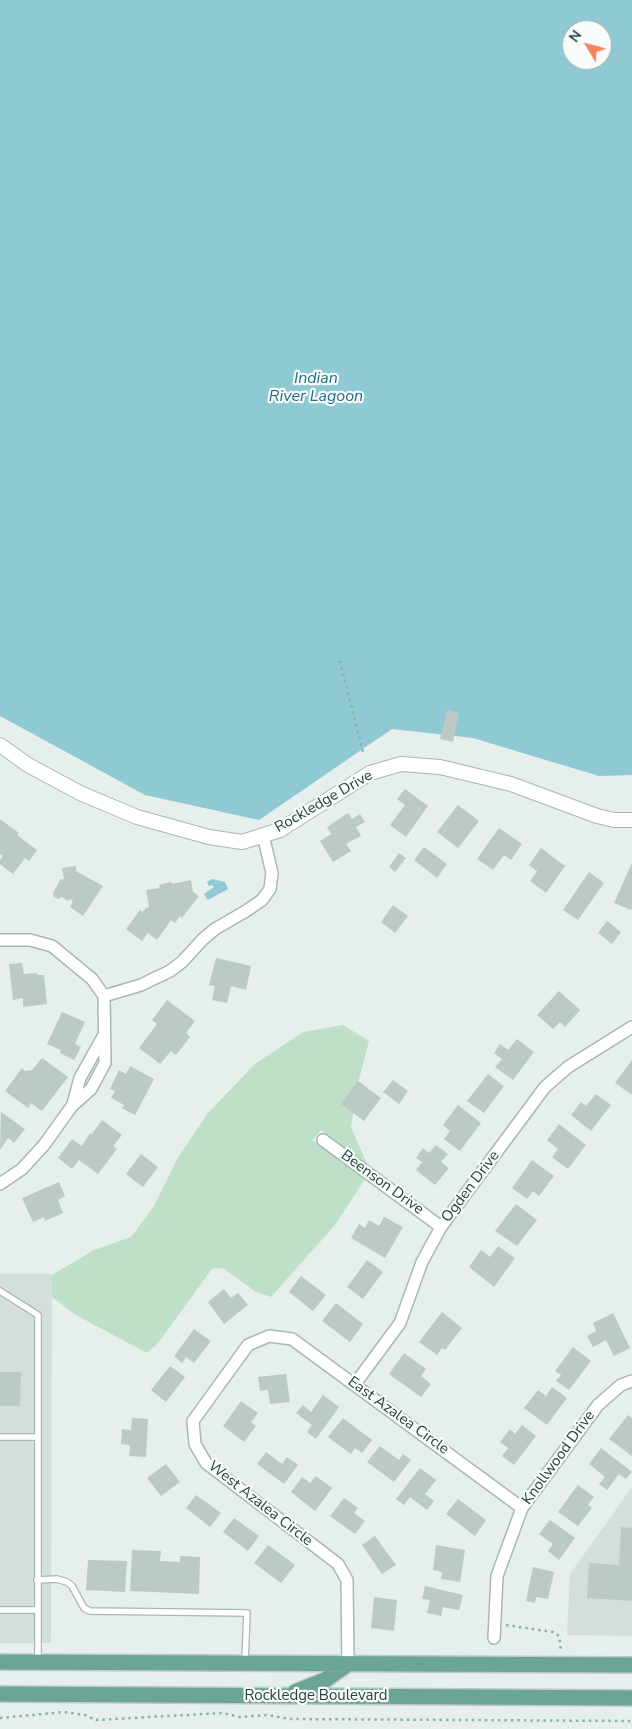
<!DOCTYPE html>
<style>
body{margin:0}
#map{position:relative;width:632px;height:1729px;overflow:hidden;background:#e6efeb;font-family:"Nunito Sans",sans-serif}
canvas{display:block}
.north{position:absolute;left:562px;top:20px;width:50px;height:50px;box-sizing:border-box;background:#f7fbf9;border:1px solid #a3b1ad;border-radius:50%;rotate:307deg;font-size:14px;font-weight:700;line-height:20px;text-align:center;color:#24423a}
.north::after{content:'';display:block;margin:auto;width:18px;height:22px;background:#f4845f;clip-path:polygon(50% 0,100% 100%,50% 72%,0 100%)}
</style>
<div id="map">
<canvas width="632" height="1729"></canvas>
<div class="north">N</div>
</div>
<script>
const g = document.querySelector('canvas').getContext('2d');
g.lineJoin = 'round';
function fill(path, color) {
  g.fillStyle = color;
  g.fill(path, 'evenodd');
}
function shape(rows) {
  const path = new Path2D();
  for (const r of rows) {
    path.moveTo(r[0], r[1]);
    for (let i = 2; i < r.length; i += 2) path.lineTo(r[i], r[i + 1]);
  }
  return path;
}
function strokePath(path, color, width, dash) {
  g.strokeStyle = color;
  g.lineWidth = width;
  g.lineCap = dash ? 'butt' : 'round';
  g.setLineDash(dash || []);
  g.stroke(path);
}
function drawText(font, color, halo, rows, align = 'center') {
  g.font = font + ' "Nunito Sans",sans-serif';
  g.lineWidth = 4.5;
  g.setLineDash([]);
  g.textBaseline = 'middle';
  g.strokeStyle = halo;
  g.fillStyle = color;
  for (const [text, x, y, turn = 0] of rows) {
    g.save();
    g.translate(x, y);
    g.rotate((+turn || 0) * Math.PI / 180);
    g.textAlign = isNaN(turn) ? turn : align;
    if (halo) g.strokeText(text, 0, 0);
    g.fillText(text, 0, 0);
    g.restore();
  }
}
fill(shape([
 [0,1274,52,1274,51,1643,0,1643],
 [632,1487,632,1636,567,1635,570,1574]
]), '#d4dfda');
fill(shape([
 [343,1025,369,1041,357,1087,351,1127,367,1164,321,1130,313,1140,365,1179,335,1225,271,1297,256,1292,223,1268,212,1269,158,1343,147,1353,74,1314,52,1297,52,1275,94,1250,131,1237,154,1206,177,1159,208,1113,255,1064,303,1032]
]), '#bfe0c8');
fill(shape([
 [0,0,632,0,632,775,599,776,473,738,392,729,259,820,145,795,0,716],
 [572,30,602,30,602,60,572,60],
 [212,879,225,882,228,889,208,900,204,894,214,887,212,885,209,886,207,882]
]), '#8ec9d4');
fill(shape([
 [447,710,459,713,453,742,440,739],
 [405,789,428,806,406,837,390,825,405,805,397,799],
 [458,805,479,821,458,848,437,832],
 [348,813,352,819,360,814,365,822,356,827,361,836,346,844,351,851,333,862,320,841,331,834,327,827],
 [0,819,19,833,17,835,37,850,29,861,25,858,13,874,0,864,0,860,3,856,0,854],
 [499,828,522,844,511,860,504,855,493,870,477,859],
 [424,847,447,864,437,878,414,860],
 [541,848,565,866,546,893,530,881,537,871,529,865],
 [399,853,406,858,395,872,389,867],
 [632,863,632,908,631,910,614,903],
 [76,866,76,871,103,886,83,916,70,907,73,901,70,899,68,901,62,897,59,899,54,897,53,893,60,880,64,879,62,868],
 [589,872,604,883,578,920,563,910],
 [191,880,193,892,199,896,182,918,180,916,175,923,171,920,157,940,148,933,142,941,126,929,140,910,142,912,146,908,149,907,146,890,160,888,159,885,166,883,171,882,172,884],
 [393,905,408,916,395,933,381,922],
 [607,921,621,932,612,944,598,933],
 [216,958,251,966,246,990,231,986,227,1003,212,1000,215,986,209,985],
 [22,963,24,974,37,973,37,975,44,975,47,1004,23,1007,23,998,13,1000,9,964],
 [559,991,580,1010,565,1027,560,1022,553,1029,537,1015],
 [167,1000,195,1021,186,1033,190,1037,176,1055,171,1051,160,1064,139,1048,157,1024,152,1020],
 [62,1012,85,1022,75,1044,81,1047,74,1060,60,1053,61,1050,47,1044],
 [517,1039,534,1052,513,1080,495,1067,502,1059,494,1053,500,1044,508,1050],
 [42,1058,68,1077,42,1111,31,1103,28,1108,5,1091,22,1068,25,1071,32,1070],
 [632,1060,632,1095,615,1083],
 [130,1066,154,1079,135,1115,122,1108,124,1105,111,1098,115,1091,110,1089,119,1070,126,1074],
 [488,1074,504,1086,484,1113,467,1101],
 [393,1080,408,1091,399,1104,383,1092],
 [358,1081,381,1098,364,1121,341,1104],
 [596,1094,611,1105,591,1131,571,1115,581,1102,586,1106],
 [458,1105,481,1123,460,1151,444,1139,450,1131,443,1125],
 [1,1112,25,1129,14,1143,8,1138,0,1150],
 [102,1120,122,1135,113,1146,117,1149,98,1174,79,1160,72,1169,58,1158,72,1139,82,1146,90,1133,92,1134],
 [559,1124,586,1145,568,1169,552,1157,558,1149,547,1140],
 [436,1145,448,1154,441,1162,449,1168,435,1185,416,1170,422,1162,416,1158,423,1148,429,1153],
 [141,1154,158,1167,143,1187,126,1174],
 [532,1160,554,1176,539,1196,533,1191,527,1199,512,1188],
 [59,1182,65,1196,58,1200,63,1213,45,1221,44,1217,33,1222,22,1198],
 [516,1204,537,1220,517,1246,495,1231],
 [384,1217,403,1227,385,1258,351,1238,359,1224,365,1228,369,1220,379,1226],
 [498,1246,515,1258,494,1287,469,1267,481,1250,490,1257],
 [367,1260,383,1272,363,1299,347,1287],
 [301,1276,326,1295,313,1311,289,1292],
 [224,1289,231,1298,238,1293,248,1305,224,1324,208,1302],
 [336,1303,363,1324,350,1342,322,1321],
 [442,1312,462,1328,445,1350,442,1348,437,1355,419,1342],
 [613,1313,630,1348,614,1356,606,1340,593,1347,587,1336,596,1331,593,1323],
 [194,1329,211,1341,194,1363,186,1357,182,1363,174,1356],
 [573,1347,591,1361,569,1390,556,1381,561,1375,555,1371],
 [404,1353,426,1369,421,1376,431,1384,421,1397,389,1374],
 [170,1366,185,1377,166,1402,151,1390],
 [0,1372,21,1372,20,1406,0,1406],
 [286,1374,290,1402,270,1404,268,1390,260,1391,258,1377],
 [552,1387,567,1398,547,1425,524,1408,538,1390,546,1396],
 [323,1395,339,1407,316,1439,307,1432,312,1425,296,1413,303,1405,311,1412],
 [241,1401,258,1413,251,1422,256,1426,244,1442,223,1426],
 [628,1415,632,1418,632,1456,609,1439],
 [132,1418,148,1419,146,1457,129,1456,130,1445,121,1444,122,1429,131,1430],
 [343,1418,372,1440,362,1453,355,1448,351,1454,328,1437],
 [522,1425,536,1436,514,1465,502,1456,508,1448,500,1442,510,1429,515,1434],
 [380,1446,399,1460,403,1454,411,1460,394,1482,367,1462],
 [601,1448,632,1472,626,1479,619,1474,607,1490,599,1484,605,1477,589,1464],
 [266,1452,282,1464,287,1457,298,1465,284,1484,257,1464],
 [166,1464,180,1482,161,1496,147,1478],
 [420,1468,436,1480,425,1494,434,1501,427,1510,410,1497,404,1505,396,1499],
 [316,1476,332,1488,315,1511,291,1492,302,1477,310,1483],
 [578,1485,594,1497,588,1505,592,1508,578,1526,558,1512],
 [196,1495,221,1513,210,1527,186,1508],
 [344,1498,358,1508,354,1513,365,1521,355,1534,330,1516],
 [458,1499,486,1520,475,1536,446,1514],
 [234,1518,259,1536,248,1551,223,1532],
 [550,1520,575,1538,559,1560,548,1551,553,1544,539,1534],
 [621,1527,632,1528,632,1601,587,1598,589,1563,619,1565],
 [375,1536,396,1565,382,1574,362,1545],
 [268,1545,295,1565,281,1583,254,1563],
 [436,1545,465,1550,460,1582,441,1579,442,1572,433,1570],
 [132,1550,161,1551,160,1561,180,1562,180,1556,200,1557,199,1594,130,1591],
 [88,1560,127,1561,125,1592,86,1590],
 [533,1567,554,1572,548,1599,536,1597,535,1603,526,1601],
 [425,1586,463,1595,459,1610,443,1607,441,1616,427,1613,430,1600,422,1599],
 [374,1597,397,1600,394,1631,371,1628]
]), '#bbcac4');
const service = shape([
 [0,1291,38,1315,38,1660],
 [0,1437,37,1437],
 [37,1580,57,1579,67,1582,72,1586,84,1608,90,1611,247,1613,245,1661],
 [0,1610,37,1610]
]);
const minor = shape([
 [0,940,30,940,52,946,92,979,104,996],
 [104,996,141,985,170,971,182,962,203,939,215,929,246,911,262,900,270,889,272,873,263,835],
 [73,1104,80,1078,104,1035],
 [323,1140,441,1227],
 [0,1184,22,1169,44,1145,72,1106,91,1089,105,1063,104,996],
 [355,1384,400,1323,422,1262,441,1227,545,1087,568,1067,632,1027],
 [494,1638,497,1576,522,1508,598,1405,621,1385,632,1381],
 [348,1664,347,1580,338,1564,206,1463,195,1444,193,1421,248,1345,269,1336,292,1339,522,1508]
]);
const tertiary = shape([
 [0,745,28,765,80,793,137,817,209,837,242,842,280,830,370,773,401,764,440,767,511,784,597,816,614,820,632,820]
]);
const primary = shape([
 [0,1662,632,1665],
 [295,1692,325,1680,348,1664],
 [0,1694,632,1698]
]);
strokePath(service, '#a8b8b2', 8);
strokePath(minor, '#a8b8b2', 14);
strokePath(tertiary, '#a8b8b2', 16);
strokePath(primary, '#c2cac8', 18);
strokePath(shape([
 [340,661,363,752],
 [506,1625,553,1632,559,1636,561,1651],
 [0,1718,64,1712,85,1715,96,1720,222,1713,240,1717,267,1715,290,1719,632,1721]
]), '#86b3a5', 2.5, [2.5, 4]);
strokePath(service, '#fff', 5.5);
strokePath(minor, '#fff', 11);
strokePath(tertiary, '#fff', 14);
strokePath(primary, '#6aa596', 15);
drawText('15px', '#24423a', '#f7fbf9', [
 ["Rockledge Drive",324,802,-30],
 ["Beenson Drive",382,1183,36],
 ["Ogden Drive",471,1187,-53],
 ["East Azalea Circle",398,1416,36],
 ["Knollwood Drive",559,1458,-54],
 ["West Azalea Circle",260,1504,38],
 ["Rockledge Boulevard",316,1696]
]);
drawText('italic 16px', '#1c6f80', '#f7fbf9', [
 ["Indian",316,379],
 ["River Lagoon",316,397]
]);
</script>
